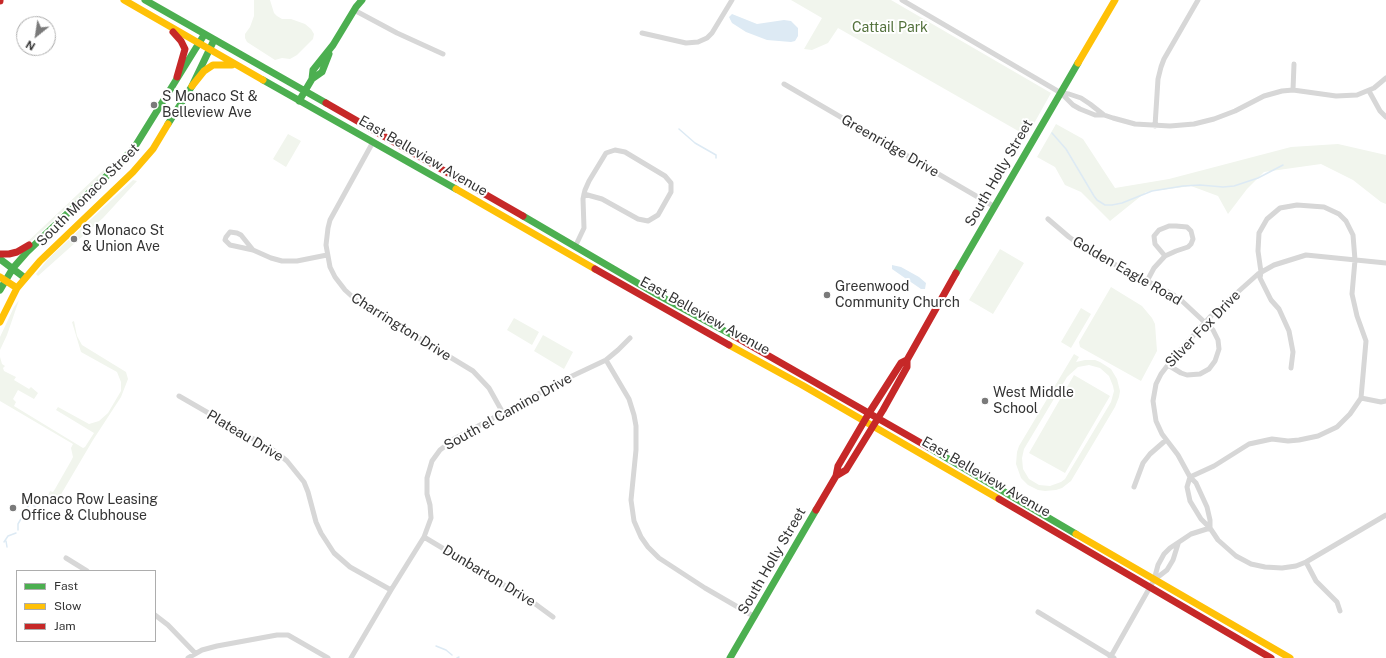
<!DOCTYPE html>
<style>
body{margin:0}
#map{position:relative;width:1386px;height:658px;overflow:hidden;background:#fff;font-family:"Public Sans",sans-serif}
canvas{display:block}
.legend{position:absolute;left:16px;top:570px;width:140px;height:72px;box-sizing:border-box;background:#fff;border:1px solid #adadad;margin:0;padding:5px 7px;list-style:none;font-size:12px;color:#333}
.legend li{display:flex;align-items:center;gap:8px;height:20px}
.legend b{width:20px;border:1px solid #adadad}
.north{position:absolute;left:16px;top:16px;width:40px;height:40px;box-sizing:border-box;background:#fff;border:1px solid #adadad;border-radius:50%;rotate:210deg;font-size:11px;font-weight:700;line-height:16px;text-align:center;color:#333}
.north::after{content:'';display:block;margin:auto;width:14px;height:18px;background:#7a7a7a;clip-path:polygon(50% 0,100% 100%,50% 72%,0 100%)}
</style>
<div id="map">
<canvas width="1386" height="658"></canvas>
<ul class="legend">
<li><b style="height:5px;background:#4caf50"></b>Fast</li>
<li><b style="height:5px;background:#ffc107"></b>Slow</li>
<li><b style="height:5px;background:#c62828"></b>Jam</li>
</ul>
<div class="north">N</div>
</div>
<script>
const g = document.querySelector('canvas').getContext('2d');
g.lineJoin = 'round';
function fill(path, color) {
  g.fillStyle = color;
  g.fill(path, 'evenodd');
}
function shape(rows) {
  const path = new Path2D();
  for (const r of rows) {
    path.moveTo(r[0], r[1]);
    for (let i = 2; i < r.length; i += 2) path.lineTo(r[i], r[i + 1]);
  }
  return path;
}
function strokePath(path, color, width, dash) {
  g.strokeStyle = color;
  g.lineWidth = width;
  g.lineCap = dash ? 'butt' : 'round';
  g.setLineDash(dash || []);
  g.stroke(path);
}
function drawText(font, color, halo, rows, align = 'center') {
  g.font = font + ' "Public Sans",sans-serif';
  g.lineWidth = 4;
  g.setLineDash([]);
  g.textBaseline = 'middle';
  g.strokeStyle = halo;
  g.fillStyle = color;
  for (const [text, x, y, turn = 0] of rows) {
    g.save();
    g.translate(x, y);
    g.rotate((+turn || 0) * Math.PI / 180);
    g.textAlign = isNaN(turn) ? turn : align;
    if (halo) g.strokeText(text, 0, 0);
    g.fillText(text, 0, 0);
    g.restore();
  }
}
fill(shape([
 [254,0,270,0,274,13,277,16,282,19,291,19,305,24,311,29,314,34,313,39,297,55,290,59,282,58,275,60,247,42,245,38,245,34,250,27,254,16],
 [791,0,891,0,1051,93,1027,136,838,28,828,43,812,50,804,49,822,18],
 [1056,124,1083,139,1115,188,1169,179,1291,147,1338,144,1386,155,1386,204,1381,202,1353,180,1321,164,1264,172,1247,189,1228,214,1218,196,1191,186,1146,192,1110,221,1081,192,1065,185,1055,167,1037,157],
 [288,134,301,141,286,167,273,159],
 [113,161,114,162,113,165,27,245,25,244],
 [133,180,137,181,103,218,38,276,36,274,48,259],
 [1000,249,1024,263,993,314,969,300],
 [1111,287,1142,306,1152,318,1155,324,1157,351,1141,381,1080,347,1079,342],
 [19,300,7,335,0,350,0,337,14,307],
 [1081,308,1091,314,1071,348,1061,342],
 [514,318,539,332,532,345,507,330],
 [74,321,77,336,82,345,126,372,128,379,121,397,93,440,60,496,45,505,44,503,50,491,53,492,55,489,71,461,73,457,71,448,73,444,0,401,0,357,2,364,5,366,3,368,4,371,16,377,14,380,29,389,31,387,38,393,34,399,18,390,13,399,16,402,14,406,83,448,85,447,94,433,56,410,58,407,89,424,99,421,108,413,121,391,121,382,117,372,81,352,72,322],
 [543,335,573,352,564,369,534,351],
 [1074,354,1079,357,1076,362,1085,360,1095,360,1100,362,1111,369,1117,379,1120,391,1119,397,1115,407,1071,481,1062,488,1056,490,1045,491,1038,490,1028,485,1021,478,1016,464,1017,452,1019,446],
 [1089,365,1100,368,1109,376,1113,386,1114,391,1111,402,1065,479,1061,482,1050,486,1039,485,1029,479,1023,469,1022,458,1024,449,1067,377,1078,367],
 [1074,375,1110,396,1065,473,1029,453]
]), '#f1f5ed');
fill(shape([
 [732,14,757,24,784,20,791,21,798,28,798,36,795,41,791,42,767,40,746,32,732,23,729,17],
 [892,265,901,267,919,277,926,283,925,289,921,289,902,276,892,269]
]), '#ddeaf4');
strokePath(shape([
 [679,129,695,143,716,155,716,158],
 [1052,133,1066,149,1094,196,1097,200,1105,205,1112,205,1122,203,1152,191,1183,186,1200,185,1223,187,1234,186,1258,178,1283,165],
 [32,505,35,506],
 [18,530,18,524,29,505],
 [6,541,7,547],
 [4,542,8,536,16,533],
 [436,646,446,650,452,655],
 [457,658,459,657]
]), '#ddeaf4', 1.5);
strokePath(shape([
 [902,0,1061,93,1073,105,1080,109,1095,115,1103,115],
 [354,10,397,33,443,54],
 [642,33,686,43,698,42,707,38,712,33,732,0],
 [784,84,995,207],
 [1293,90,1294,64],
 [1369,91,1380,111,1386,117],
 [1061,93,1069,94,1081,98,1090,104,1104,115,1113,118,1135,124,1170,126,1194,124,1214,119,1235,111,1264,96,1282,91,1293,90,1336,96,1357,95,1374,88,1386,78],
 [1155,126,1158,79,1161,67,1164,59,1198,0],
 [373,142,330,220,328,228,326,245,330,267,335,277,345,290,356,300,473,371,489,388,503,413],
 [1048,219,1069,237,1089,251,1172,294,1182,301,1213,330,1218,340,1219,349,1215,361,1209,369,1200,374,1187,375,1181,373,1168,365],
 [1169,226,1176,226,1187,227,1191,231,1193,239,1191,244,1188,247,1176,251,1165,256,1155,244,1154,236,1159,230,1169,226],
 [575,247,584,228,583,199,584,194,585,190,589,181,606,153,615,150,625,152,665,176,671,183,671,192,658,215,648,221,638,219,602,199,584,194],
 [253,250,241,235,237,233,230,232,226,237,225,240,230,245,253,250,271,258,282,261,297,261,327,255],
 [1147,281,1154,268,1165,256],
 [606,360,629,399,634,415,636,426,636,450,631,500,634,521,641,537,648,547,659,558,705,588,755,617],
 [179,396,276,452,287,461,304,482,308,492,316,522,321,533,334,553,350,567,391,590],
 [1361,398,1381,402,1386,401],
 [1190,477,1214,466,1249,444,1272,439,1288,441,1299,440,1318,436,1337,427,1350,414,1361,398,1366,341,1357,316,1352,294,1355,260,1353,235,1346,221,1339,214,1324,207,1297,205,1280,208,1267,219,1259,233,1258,251,1261,272,1260,278,1271,300,1279,309,1289,331,1293,352,1291,368],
 [1190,477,1187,487,1190,501,1201,519,1210,528,1218,540,1236,556,1251,564,1265,567,1282,568,1296,566,1306,562,1386,515],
 [1134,487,1143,463,1150,454,1166,440],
 [1210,528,1210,520,1207,507,1196,483,1190,477,1178,455,1162,434,1156,421,1153,401,1156,384,1161,374,1174,357,1211,316,1258,274,1274,265,1306,255,1386,263],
 [424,537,534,603,553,617],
 [66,558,87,571],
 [1306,562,1316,581,1337,602,1340,611],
 [1154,580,1167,570,1173,560,1178,544],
 [1038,612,1114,658],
 [155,615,168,625,195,653],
 [188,658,202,650,217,646,277,635,288,635,328,658],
 [351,658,391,590,424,537,431,518,430,505,427,494,427,478,432,461,440,450,454,439,570,377,606,360,618,350,630,338],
 [1110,658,1154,580,1158,565,1164,554,1170,548,1191,534,1210,528]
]), '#d7d7d7', 5);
strokePath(shape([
 [145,0,326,103],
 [312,79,322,72,329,54],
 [263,80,456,189],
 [299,101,312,79,313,70,333,45,356,7,362,0],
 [168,124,192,86,214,40],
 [523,216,658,295,734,336],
 [0,259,25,278],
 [956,273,1078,63],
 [0,290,13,268,27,252,116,167,134,148,204,35],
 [928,447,1076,534],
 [730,658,816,510]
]), '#4caf50', 7);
strokePath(shape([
 [124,0,263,80],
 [1078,63,1115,0],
 [192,86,204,71,213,65,232,65],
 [456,189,595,269],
 [0,277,17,288],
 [0,322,17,288,40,261,133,172,153,149,168,124],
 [729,345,802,385,999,499],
 [1076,534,1290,658]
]), '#ffc107', 7);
strokePath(shape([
 [0,0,0,1],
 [173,32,181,41,185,49,177,77],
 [326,103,523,216],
 [0,254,9,254,17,252,29,245],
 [595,269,729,345],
 [734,336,928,447],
 [836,476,846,470,883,410,907,367,907,360,956,273],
 [999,499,1271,658],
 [816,510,836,476,838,466,869,413,901,363,907,360]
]), '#c62828', 7);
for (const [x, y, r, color] of [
 [154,105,4,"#7a7a7a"],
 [74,239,4,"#7a7a7a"],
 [827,295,4,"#7a7a7a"],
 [985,401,4,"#7a7a7a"],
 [13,508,4,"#7a7a7a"]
]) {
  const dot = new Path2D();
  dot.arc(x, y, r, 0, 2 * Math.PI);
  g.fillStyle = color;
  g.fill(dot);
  strokePath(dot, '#fff', 1.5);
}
drawText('14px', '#54723d', '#fff', [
 ["Cattail Park",890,28]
]);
drawText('14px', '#333', '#fff', [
 ["S Monaco St &",162,97],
 ["Belleview Ave",162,113],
 ["S Monaco St",82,231],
 ["& Union Ave",82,247],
 ["Greenwood",835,287],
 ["Community Church",835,303],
 ["West Middle",993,393],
 ["School",993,409],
 ["Monaco Row Leasing",21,500],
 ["Office & Clubhouse",21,516]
], 'left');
drawText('14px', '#333', '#fff', [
 ["Greenridge Drive",890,146,30],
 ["East Belleview Avenue",423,156,30],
 ["South Holly Street",999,173,-60],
 ["South Monaco Street",88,195,-45],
 ["Golden Eagle Road",1127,271,30],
 ["East Belleview Avenue",705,316,29],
 ["Charrington Drive",401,327,32],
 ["Silver Fox Drive",1203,329,-46],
 ["South el Camino Drive",508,412,-29],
 ["Plateau Drive",245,436,31],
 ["East Belleview Avenue",986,477,30],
 ["South Holly Street",772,561,-60],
 ["Dunbarton Drive",489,576,31]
]);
</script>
